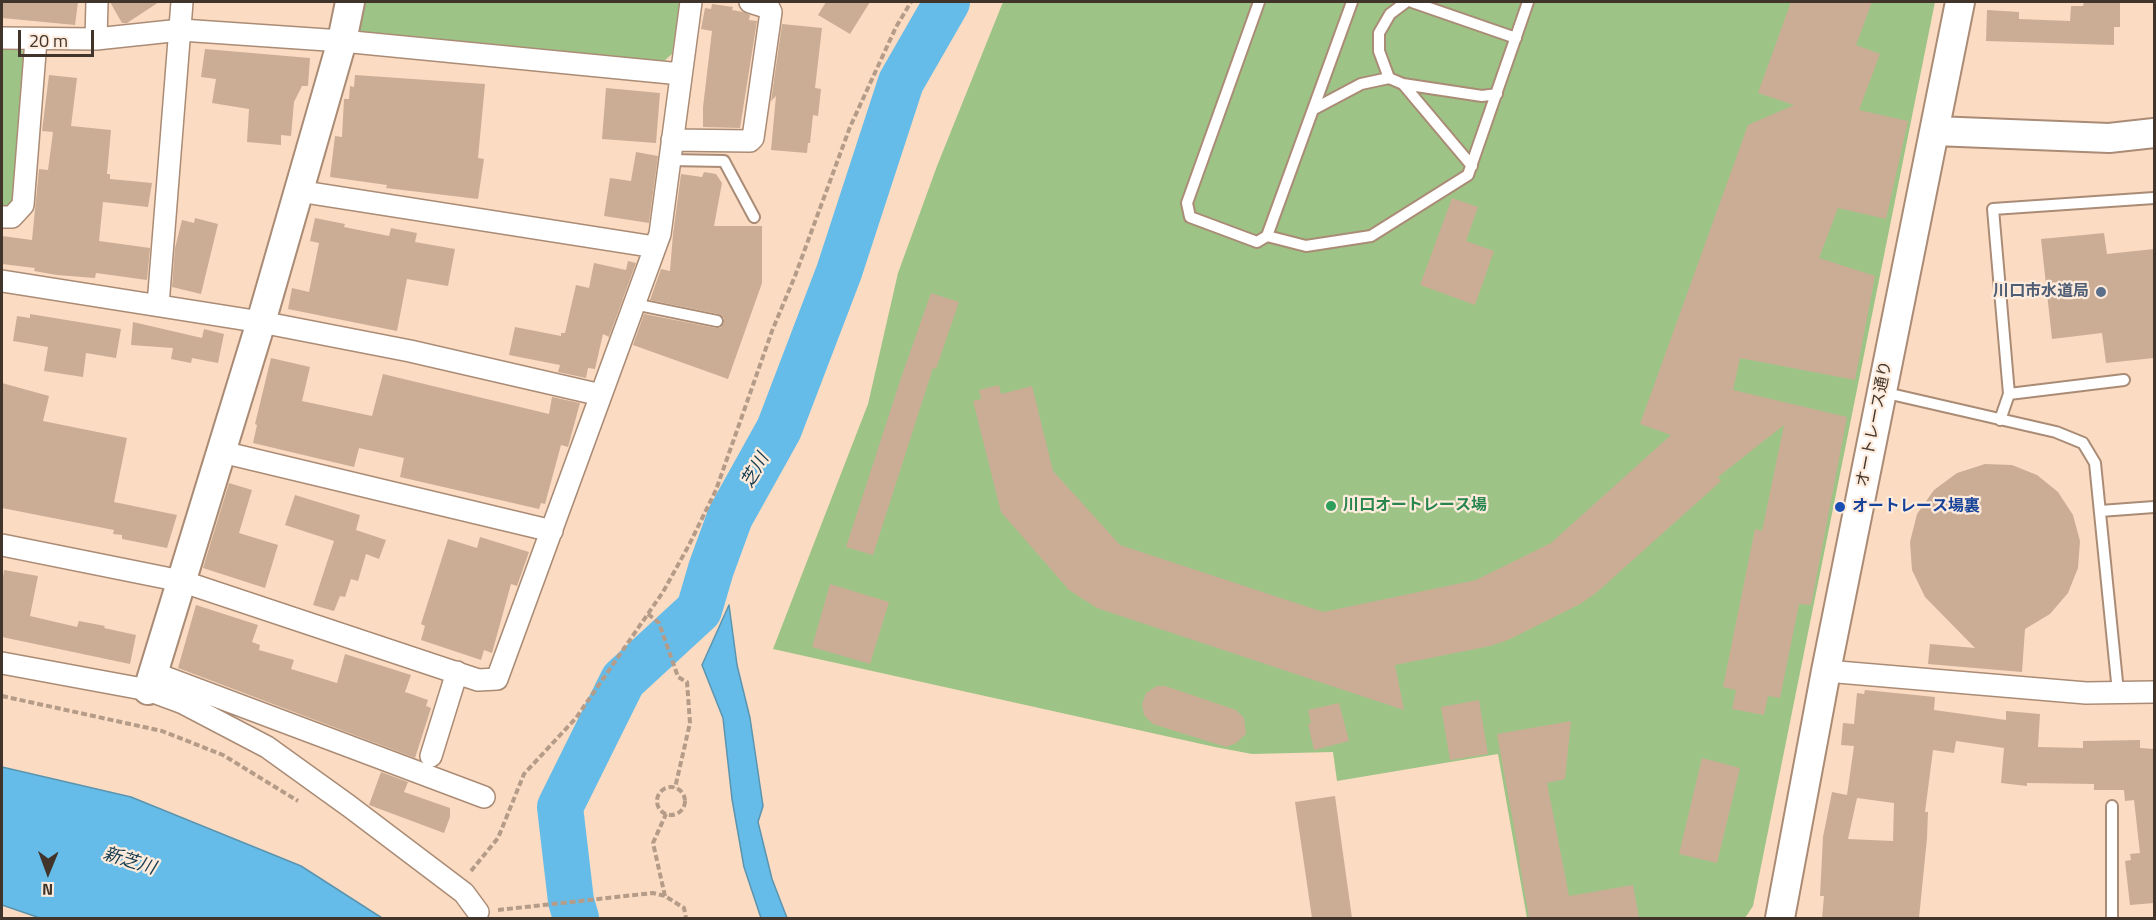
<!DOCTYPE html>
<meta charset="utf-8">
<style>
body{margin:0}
#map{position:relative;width:2156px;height:920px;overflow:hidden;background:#fbdbc2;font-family:"Titillium Web",sans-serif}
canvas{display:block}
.frame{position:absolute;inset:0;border:3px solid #41352b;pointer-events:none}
.north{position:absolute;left:18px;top:842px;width:60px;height:60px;-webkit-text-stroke:4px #feebdc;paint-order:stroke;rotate:181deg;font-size:16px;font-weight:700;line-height:24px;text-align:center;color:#41352b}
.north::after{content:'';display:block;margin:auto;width:21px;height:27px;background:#41352b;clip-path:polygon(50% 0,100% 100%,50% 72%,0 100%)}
.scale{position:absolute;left:18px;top:30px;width:76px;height:27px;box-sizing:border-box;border:3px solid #41352b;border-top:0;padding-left:8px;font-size:18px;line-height:21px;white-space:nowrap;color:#41352b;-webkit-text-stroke:4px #feebdc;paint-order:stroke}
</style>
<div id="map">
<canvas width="2156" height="920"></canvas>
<div class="frame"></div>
<div class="north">N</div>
<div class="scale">20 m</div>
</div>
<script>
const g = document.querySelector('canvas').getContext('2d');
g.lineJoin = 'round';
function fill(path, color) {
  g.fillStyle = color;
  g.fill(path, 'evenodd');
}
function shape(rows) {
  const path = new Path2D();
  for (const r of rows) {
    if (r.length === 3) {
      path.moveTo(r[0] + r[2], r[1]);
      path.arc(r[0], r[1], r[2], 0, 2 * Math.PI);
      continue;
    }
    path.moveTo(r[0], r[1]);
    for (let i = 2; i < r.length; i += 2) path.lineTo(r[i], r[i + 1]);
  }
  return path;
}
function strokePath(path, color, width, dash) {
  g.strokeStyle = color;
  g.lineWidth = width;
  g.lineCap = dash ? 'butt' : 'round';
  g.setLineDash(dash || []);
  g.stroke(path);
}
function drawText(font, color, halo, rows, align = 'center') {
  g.font = font + ' "Titillium Web","Noto Sans JP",sans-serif';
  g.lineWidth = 4.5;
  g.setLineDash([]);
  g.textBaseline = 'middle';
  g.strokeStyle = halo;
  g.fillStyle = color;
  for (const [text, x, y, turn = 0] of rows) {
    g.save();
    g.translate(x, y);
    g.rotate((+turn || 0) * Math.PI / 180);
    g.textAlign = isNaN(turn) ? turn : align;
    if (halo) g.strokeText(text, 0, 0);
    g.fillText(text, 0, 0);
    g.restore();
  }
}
fill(shape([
 [364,2,680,2,672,54,663,62,357,33],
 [1003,2,1935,2,1753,906,1745,918,1527,918,1498,754,1337,781,1333,752,1252,754,1215,747,773,649,868,404,898,273,937,166],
 [2,47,19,48,29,56,15,203,2,209]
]), '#9dc486');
const water = shape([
 [729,605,737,665,750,718,763,806,758,822,772,879,787,918,761,918,744,867,732,799,723,718,702,665,729,605],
 [2,767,131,797,301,866,382,918,40,918,2,905,2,767]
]);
fill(water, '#66bce8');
strokePath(water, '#5b94af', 1.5);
strokePath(shape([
 [576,918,571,901,560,807,623,680,699,610,711,569,730,517,779,429,839,272,901,82,947,2]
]), '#66bce8', 46);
fill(shape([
 [2,2,78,2,75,25,2,18],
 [110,2,159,2,127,23,122,23],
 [826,2,870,2,850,34,818,15],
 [1791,2,1872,2,1856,45,1880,54,1859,110,1908,121,1886,219,1838,208,1819,258,1875,276,1855,380,1740,358,1733,390,1847,417,1811,605,1799,604,1780,698,1768,696,1764,715,1732,709,1736,690,1723,687,1755,529,1762,531,1784,425,1718,477,1721,481,1596,593,1580,604,1508,640,1490,646,1395,665,1404,710,1097,608,1069,590,1001,512,973,401,981,399,979,390,999,385,1001,394,1032,386,1053,471,1120,545,1323,612,1476,580,1551,543,1671,435,1640,424,1748,125,1794,105,1758,93],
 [2084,2,2120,2,2120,27,2114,27,2114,45,1986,41,1987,10,2019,12,2019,19,2070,21,2071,6,2083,6],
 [712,4,733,7,732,10,743,12,750,15,749,20,757,21,740,128,703,127,703,107,712,31,701,29,705,8,711,9],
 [782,24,822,28,815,88,821,89,818,116,813,115,810,143,808,143,807,153,771,150,776,96,771,101],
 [205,49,310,58,308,86,302,86,294,102,291,136,281,135,281,145,247,142,249,109,212,103,216,79,201,77],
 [49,75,77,78,71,126,111,130,107,174,110,174,110,179,152,183,148,207,103,202,99,241,150,248,147,280,96,273,95,278,57,275,34,271,35,268,2,264,2,236,32,240,39,169,48,170,53,132,42,131],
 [355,75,485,84,478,158,484,159,478,199,386,188,387,185,330,177,335,136,342,137,344,99,349,99,350,86,354,87],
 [606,88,660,93,656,143,602,139],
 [636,152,658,156,649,223,604,216,610,178,631,181],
 [704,172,716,174,722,183,714,226,762,226,762,283,728,379,633,345,644,314,716,328,720,328,724,323,724,318,718,314,650,300,661,269,670,271,673,234,681,174,702,177],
 [1452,198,1478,207,1466,241,1494,251,1475,305,1420,285],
 [195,218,218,224,201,294,172,287,175,248,182,220,194,223],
 [315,218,345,224,344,227,389,236,391,228,417,233,415,242,455,249,448,286,407,279,397,331,288,309,292,288,309,292,319,243,310,241],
 [2104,233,2107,254,2154,249,2154,358,2106,363,2102,333,2052,339,2041,239],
 [628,261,636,263,609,337,603,334,595,369,588,368,586,378,558,372,560,365,509,355,515,327,561,336,561,333,565,333,576,285,589,288,594,263,626,270],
 [931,293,959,302,936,369,933,368,873,555,846,547,901,378],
 [30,314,121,329,116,358,86,353,83,377,44,371,48,347,13,341,17,316,30,318],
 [133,322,202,338,204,329,224,334,218,363,192,358,191,363,171,359,173,348,131,345],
 [271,358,310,367,302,401,372,416,383,374,549,414,552,397,580,403,568,447,561,445,545,504,541,503,539,509,400,477,404,458,359,448,354,467,253,443,257,425,255,424],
 [2,383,49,396,43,421,127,438,114,502,177,515,167,548,122,539,122,535,113,534,114,530,2,508],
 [1985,464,2012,465,2037,475,2058,492,2073,515,2080,541,2078,568,2068,593,2050,614,2025,629,2022,672,1928,664,1930,644,1975,648,1925,597,1912,570,1910,542,1917,514,1934,490,1957,473],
 [229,483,252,490,239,533,278,545,265,588,203,568],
 [295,495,360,515,356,530,386,540,379,559,366,554,358,581,351,579,345,597,340,596,334,611,313,605,334,541,285,525],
 [480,537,529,552,517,586,511,584,492,653,484,650,481,660,421,640,425,626,421,624,448,539,477,548],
 [4,570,38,576,30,616,77,627,79,621,105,626,104,628,136,635,130,664,2,637,2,584],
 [830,584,889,602,870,664,812,647],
 [196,605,258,625,252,642,260,645,259,650,294,660,291,669,337,683,345,654,411,675,405,692,428,700,426,706,431,708,415,758,178,668],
 [1157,686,1165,686,1236,710,1244,718,1246,734,1236,743,1226,747,1153,724,1144,715,1142,704,1146,693],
 [1865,690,1935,697,1934,710,2006,720,2006,711,2040,714,2038,747,2083,748,2083,741,2140,740,2140,748,2154,749,2154,903,2130,905,2125,861,2131,860,2130,854,2140,853,2134,800,2125,801,2124,790,2094,790,2094,784,2027,783,2027,786,2001,783,2004,748,1956,741,1954,753,1933,750,1925,812,1928,812,1927,838,1919,918,1822,918,1824,896,1820,896,1823,837,1832,792,1847,795,1854,746,1841,745,1843,723,1854,724,1857,693,1864,694],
 [1857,798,1894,803,1893,841,1848,839],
 [1479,700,1488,754,1450,760,1441,707],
 [1339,703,1349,741,1314,750,1308,724,1311,723,1308,710],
 [1571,721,1565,779,1547,783,1569,896,1633,885,1639,918,1529,918,1519,860,1520,860,1497,734],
 [1702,758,1740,768,1717,863,1679,854],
 [381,772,408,782,404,792,450,808,450,817,444,833,369,805],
 [1335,796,1352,918,1312,918,1295,802]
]), '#cbad95');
const lane = shape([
 [1259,2,1187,203,1190,217,1257,242,1267,236,1352,2],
 [1406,2,1390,14,1379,33,1379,51,1389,78,1403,84,1482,96,1497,94],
 [1412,2,1516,38],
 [1403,84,1472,166],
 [1314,109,1361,84,1389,78],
 [669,160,724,161,754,217],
 [1267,236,1306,246,1371,236,1468,175,1528,2],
 [634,304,717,321],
 [2124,380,2009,394,1993,209,2154,198],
 [1882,392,2056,432,2083,443,2095,463,2118,692],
 [2000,420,2009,394],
 [2100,511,2154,507],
 [2112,806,2112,918]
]);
const street = shape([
 [2,38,96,39,181,30,342,41,681,74],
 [96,39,97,2],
 [672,140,750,141,753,138,771,12,769,8,750,2],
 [298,191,655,247],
 [2,217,12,217,23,205,36,40],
 [2,281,261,322,410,351,601,395],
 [158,305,182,2],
 [222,452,552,531],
 [2,545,181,581,478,680,497,679,660,234,691,2],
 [2,663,148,690,183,703,267,747,349,806,464,893,478,912],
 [1826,671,2086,693,2154,692],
 [154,673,484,797],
 [431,756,457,672]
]);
const secondary = shape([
 [1935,131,2109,138,2154,133],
 [148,690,261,322,342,41,350,2],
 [1780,918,1826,671,1960,2]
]);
strokePath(lane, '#aa8c76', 14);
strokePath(street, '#aa8c76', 24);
strokePath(secondary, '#aa8c76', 32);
strokePath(shape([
 [648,614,659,623,678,677,687,682,690,723,675,788],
 [2,696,162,731,223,755,298,801],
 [671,801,14],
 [471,871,498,838,524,774,576,718,663,592,689,545,716,490,772,331,795,276,850,127,896,27,911,2],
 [665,896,653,843,666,814],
 [498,910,653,893,665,896,684,908,686,918]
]), '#b49c89', 4, [6, 3]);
strokePath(lane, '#fff', 10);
strokePath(street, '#fff', 21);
strokePath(secondary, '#fff', 28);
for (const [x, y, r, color] of [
 [2101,292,6,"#5c6f8a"],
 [1331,506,6,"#2e9e5b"],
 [1840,507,6,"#1a4fb4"]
]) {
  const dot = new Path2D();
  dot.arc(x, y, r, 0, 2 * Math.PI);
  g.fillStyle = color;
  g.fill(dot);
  strokePath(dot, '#feebdc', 2);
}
drawText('bold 16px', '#4e5e75', '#feebdc', [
 ["川口市水道局",2089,292]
], 'right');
drawText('16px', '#41352b', '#feebdc', [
 ["オートレース通り",1875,424,-79]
]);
drawText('bold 16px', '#27864d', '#feebdc', [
 ["川口オートレース場",1343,506]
], 'left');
drawText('bold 16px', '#164399', '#feebdc', [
 ["オートレース場裏",1852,507]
], 'left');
drawText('italic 18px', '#163c4f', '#feebdc', [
 ["芝川",756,471,-60],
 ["新芝川",129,862,17]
]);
</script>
